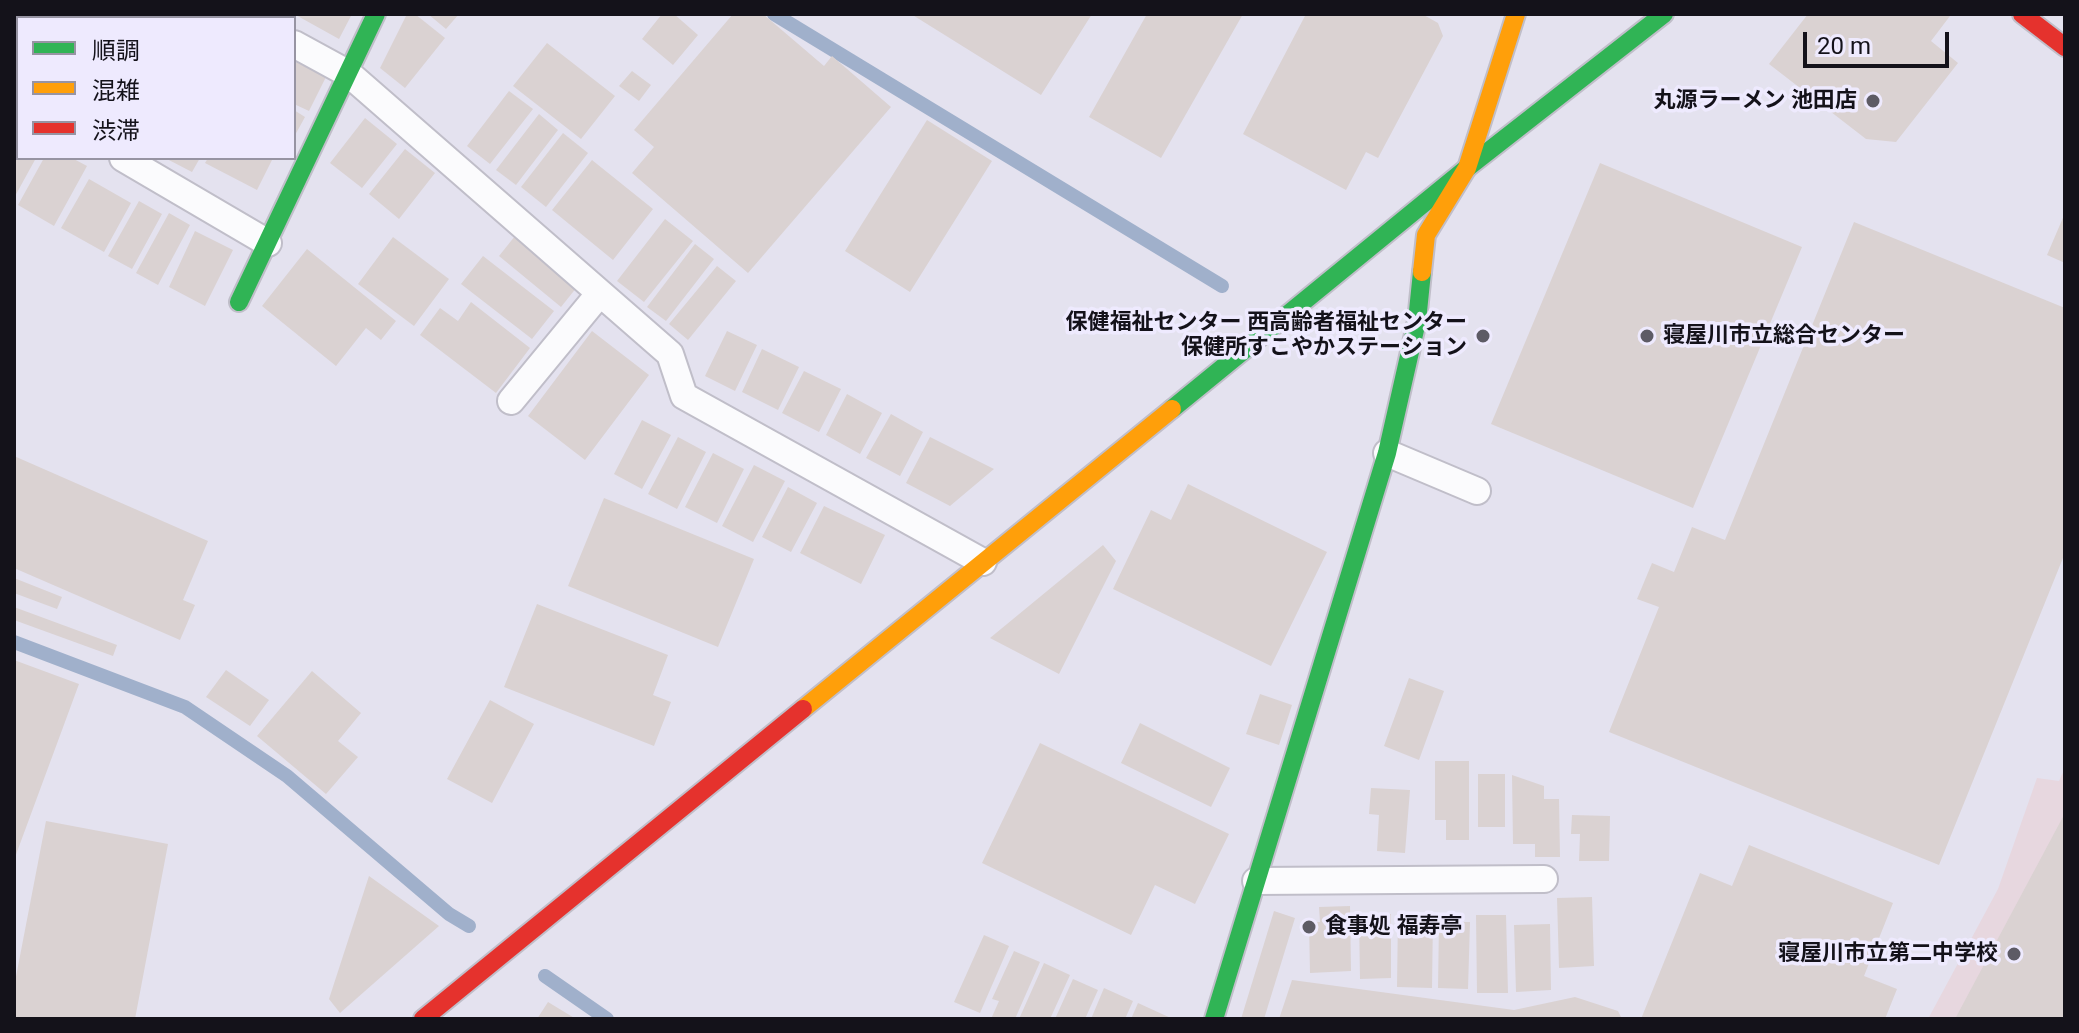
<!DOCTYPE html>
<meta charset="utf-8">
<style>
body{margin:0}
#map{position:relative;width:2079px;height:1033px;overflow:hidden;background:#e4e2ef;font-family:Roboto,"Noto Sans JP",sans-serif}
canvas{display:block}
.frame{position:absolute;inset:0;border:16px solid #14121a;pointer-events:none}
.legend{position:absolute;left:16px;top:16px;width:280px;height:144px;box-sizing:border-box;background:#eeeafe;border:2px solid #9794a3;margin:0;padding:10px 14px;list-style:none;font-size:24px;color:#14121a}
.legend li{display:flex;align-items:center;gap:16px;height:40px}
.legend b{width:40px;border:2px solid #9794a3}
.scale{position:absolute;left:1803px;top:32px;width:146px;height:36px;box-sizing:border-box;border:4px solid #14121a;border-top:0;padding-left:10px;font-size:24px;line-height:28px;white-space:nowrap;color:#14121a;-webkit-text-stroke:6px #eeeafe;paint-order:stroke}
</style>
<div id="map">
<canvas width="2079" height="1033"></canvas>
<div class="frame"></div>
<ul class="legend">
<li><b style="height:10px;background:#30b455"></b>順調</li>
<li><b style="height:10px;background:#ff9f0a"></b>混雑</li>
<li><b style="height:10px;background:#e5322d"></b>渋滞</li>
</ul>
<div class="scale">20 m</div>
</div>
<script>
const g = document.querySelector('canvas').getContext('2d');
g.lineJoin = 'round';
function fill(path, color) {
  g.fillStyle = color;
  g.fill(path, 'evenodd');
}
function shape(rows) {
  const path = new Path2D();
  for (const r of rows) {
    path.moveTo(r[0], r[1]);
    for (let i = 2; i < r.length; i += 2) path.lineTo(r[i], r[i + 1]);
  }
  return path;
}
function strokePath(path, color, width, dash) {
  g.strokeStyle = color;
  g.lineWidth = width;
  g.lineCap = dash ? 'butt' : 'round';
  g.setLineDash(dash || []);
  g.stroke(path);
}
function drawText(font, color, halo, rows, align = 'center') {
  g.font = font + ' Roboto,"Noto Sans JP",sans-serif';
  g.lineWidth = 7;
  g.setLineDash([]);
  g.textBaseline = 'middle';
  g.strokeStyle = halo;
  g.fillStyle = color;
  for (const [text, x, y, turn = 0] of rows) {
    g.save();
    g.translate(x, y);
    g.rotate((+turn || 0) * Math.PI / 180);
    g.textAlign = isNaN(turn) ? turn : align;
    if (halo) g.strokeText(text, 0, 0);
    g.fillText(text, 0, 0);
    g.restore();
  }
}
fill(shape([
 [2065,768,2065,1019,1928,1019,1998,889,2037,778,2059,781]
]), '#e7d7df');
strokePath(shape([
 [774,14,1222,286],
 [44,18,46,14],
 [14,67,18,61],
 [14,642,185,707,287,776,449,914,469,926],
 [545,976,607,1019]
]), '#a0b0cb', 14);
fill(shape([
 [68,14,119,14,117,18,66,18],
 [126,14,163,14,161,18,124,18],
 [165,14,194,14,202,18,163,18],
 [294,14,352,14,339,39],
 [407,14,415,14,445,38,405,88,380,68],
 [428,14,459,14,446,29],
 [662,14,674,14,698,35,673,65,642,39],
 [733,14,763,14,824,66,832,56,891,107,748,273,632,173,654,147,634,130],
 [911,14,1092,14,1041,95],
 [1147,14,1243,14,1161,158,1089,117],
 [1306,14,1422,14,1438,23,1443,36,1378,158,1366,152,1346,190,1243,134],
 [1808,14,1947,14,1950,16,1931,41,1958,63,1896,142,1866,139,1769,64],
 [547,43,615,96,581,139,513,86],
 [294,61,326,77,309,111,294,104],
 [632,71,651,85,639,101,619,86],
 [509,91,533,109,490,164,467,146],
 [294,110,305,117,294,137],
 [539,114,558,130,516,185,496,170],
 [365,118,397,144,362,188,330,163],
 [927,120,992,161,910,292,845,251],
 [14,126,18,129,18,158,36,158,14,198],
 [563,133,588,153,546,207,521,187],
 [405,149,435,173,399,219,369,194],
 [44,158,72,158,87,166,54,226,18,205],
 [165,158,200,158,192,172],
 [208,158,273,158,257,190,205,163],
 [592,160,653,209,613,260,552,210],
 [1600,163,1802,247,1693,508,1491,424],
 [89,179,131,203,104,252,61,228],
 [139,201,162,214,132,269,108,256],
 [169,213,190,225,158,285,136,273],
 [2065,213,2065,263,2047,255],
 [665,219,693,241,644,302,617,281],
 [1854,222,2065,308,2065,553,1939,865,1609,732,1659,607,1637,599,1652,563,1674,572,1692,527,1725,540],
 [195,231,233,250,205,306,169,287],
 [515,236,577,287,561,307,499,256],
 [393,237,449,279,414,326,358,284],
 [695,244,714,259,666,321,647,307],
 [307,249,396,321,381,340,366,328,336,366,262,306],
 [483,256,554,311,532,339,461,284],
 [717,266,736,281,688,340,669,324],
 [471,302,530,348,496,393,420,335,440,308,458,321],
 [592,331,649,375,585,460,528,416],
 [727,331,757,345,735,391,705,376],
 [762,349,799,367,778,410,742,392],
 [804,371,841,389,819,432,782,413],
 [847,394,882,413,860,454,826,435],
 [891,414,923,432,900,476,866,458],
 [642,420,671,435,642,489,614,474],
 [678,437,706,452,677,509,648,494],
 [930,437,994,469,950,506,906,483],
 [713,453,744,469,717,523,685,507],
 [14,456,208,541,183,600,195,605,180,640,14,568],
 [754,465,785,481,753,542,722,526],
 [1188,484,1327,552,1271,666,1113,589,1151,510,1171,520],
 [788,487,817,503,791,552,762,537],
 [604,498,754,559,718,647,568,586],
 [824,506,885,535,861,584,800,553],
 [1103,545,1116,561,1059,674,990,638],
 [14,578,62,597,57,609,14,593],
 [537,604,668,655,653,695,671,702,654,746,504,687],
 [14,607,117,645,113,656,14,620],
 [14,660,79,684,14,860],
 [226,670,269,700,250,726,206,697],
 [312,671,361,713,338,741,358,757,326,794,257,736],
 [1409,678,1444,691,1419,760,1384,746],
 [1260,694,1292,705,1279,745,1246,734],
 [490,700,534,724,492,803,447,779],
 [1140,723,1230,768,1211,807,1121,763],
 [1040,743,1229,834,1195,904,1155,885,1131,935,982,863],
 [1435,761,1469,761,1469,840,1446,840,1446,820,1435,820],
 [1478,774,1505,774,1505,827,1478,827],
 [1512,775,1544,786,1544,799,1559,799,1560,857,1535,857,1535,844,1513,844],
 [1371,788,1410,790,1405,853,1377,851,1379,815,1369,814],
 [2065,813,2065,1017,2064,1019,1955,1019],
 [1572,815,1610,816,1609,861,1579,861,1580,834,1571,834],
 [46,821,168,844,135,1019,14,1019,14,987],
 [1749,845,1893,903,1864,976,1897,989,1885,1019,1641,1019,1700,873,1732,886],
 [369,876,439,926,340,1013,329,999],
 [1592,897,1594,966,1559,968,1557,898],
 [1350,906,1351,971,1310,973,1309,922,1320,922,1319,907],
 [1274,911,1295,918,1264,1019,1241,1019],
 [1391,914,1391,978,1360,979,1359,915],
 [1398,915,1433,916,1432,988,1397,987],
 [1476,915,1506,915,1508,993,1477,993],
 [1439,922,1470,922,1468,989,1438,988],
 [1550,924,1551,990,1516,992,1514,925],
 [984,935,1009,946,980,1013,954,1002],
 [1014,951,1040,962,1015,1019,991,1019,999,1001,992,999],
 [1044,963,1070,975,1050,1019,1019,1019],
 [1073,979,1098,990,1085,1019,1055,1019],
 [1292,980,1514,1010,1575,997,1618,1011,1622,1019,1279,1019],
 [1104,988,1133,1001,1125,1019,1091,1019],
 [548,1002,576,1019,537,1019],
 [1138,1003,1173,1019,1131,1019]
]), '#dad2d2');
const lane = shape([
 [239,14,247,18],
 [294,44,349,74,670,354,684,396,983,562],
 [15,95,18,97],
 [123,158,268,243],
 [511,401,600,293],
 [1387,453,1477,491],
 [1256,881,1544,879]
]);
const street = shape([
 [14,36,18,30]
]);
const fast = shape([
 [239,302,376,14],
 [1172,409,1467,168,1664,14],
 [1214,1019,1387,453,1417,321,1422,272]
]);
const slow = shape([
 [1422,272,1426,235,1467,168,1516,14],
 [803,709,1172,409]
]);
const jam = shape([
 [2022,14,2065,47],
 [423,1019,803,709]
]);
strokePath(lane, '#c0bec9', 30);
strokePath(street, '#c0bec9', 48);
strokePath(fast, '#c0bec9', 22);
strokePath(slow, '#c0bec9', 22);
strokePath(jam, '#c0bec9', 22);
strokePath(lane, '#fbfbfd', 26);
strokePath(street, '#fbfbfd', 44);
strokePath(fast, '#30b455', 18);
strokePath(slow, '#ff9f0a', 18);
strokePath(jam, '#e5322d', 18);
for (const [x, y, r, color] of [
 [1873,101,8,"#5d5b65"],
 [1483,336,8,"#5d5b65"],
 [1647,336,8,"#5d5b65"],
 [1309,927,8,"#5d5b65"],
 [2014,954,8,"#5d5b65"]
]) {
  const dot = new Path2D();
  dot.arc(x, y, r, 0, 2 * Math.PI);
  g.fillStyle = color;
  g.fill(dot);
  strokePath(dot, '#eeeafe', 3);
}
drawText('bold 22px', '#14121a', '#eeeafe', [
 ["丸源ラーメン 池田店",1857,101],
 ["保健福祉センター 西高齢者福祉センター",1467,323],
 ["保健所すこやかステーション",1467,348],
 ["寝屋川市立総合センター",1663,336,"left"],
 ["食事処 福寿亭",1325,927,"left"],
 ["寝屋川市立第二中学校",1998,954]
], 'right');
</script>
